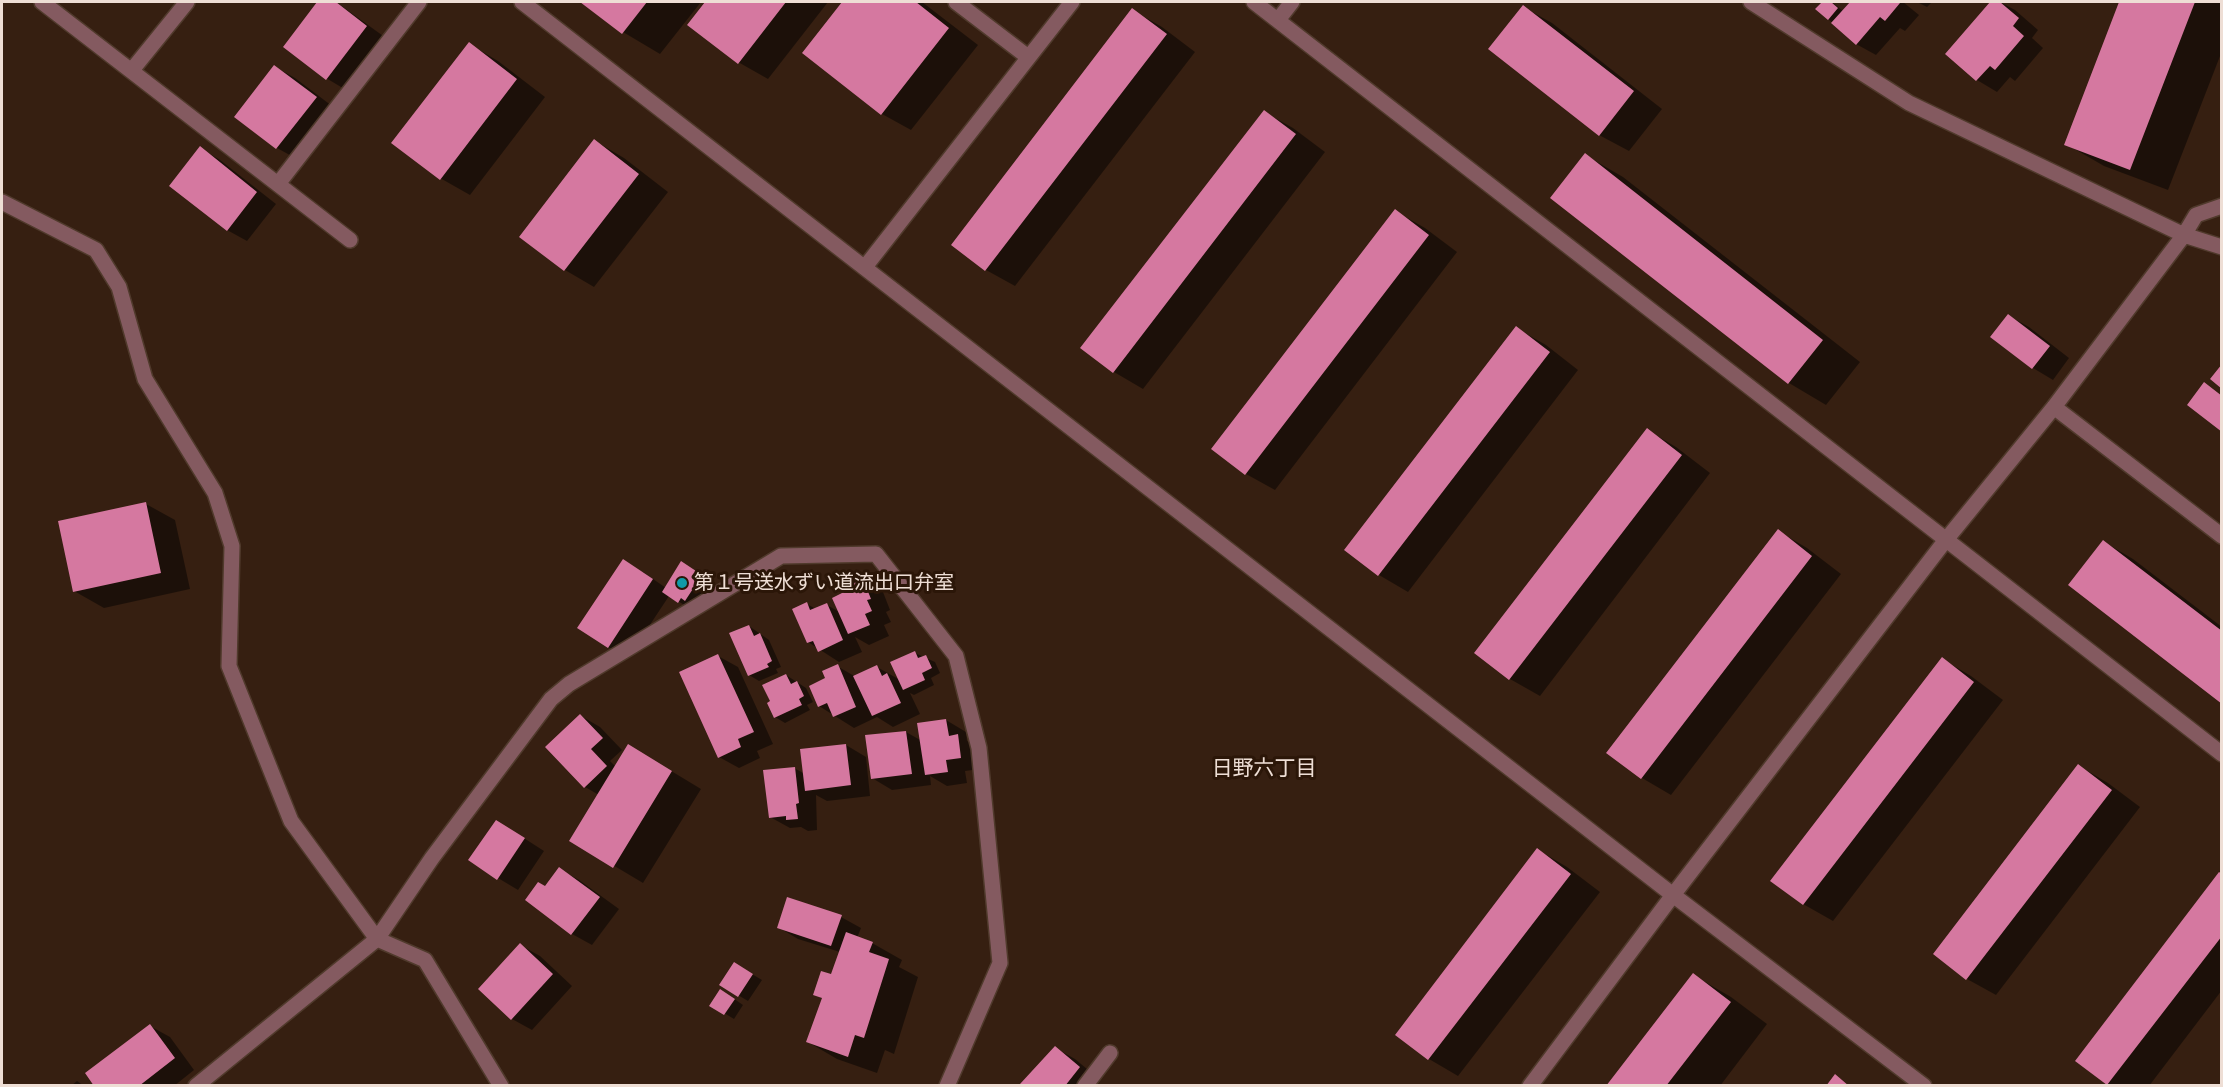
<!DOCTYPE html>
<meta charset="utf-8">
<style>
body{margin:0}
#map{position:relative;width:2223px;height:1087px;overflow:hidden;background:#361f11;font-family:Helvetica,sans-serif}
canvas{display:block}
.frame{position:absolute;inset:0;border:3px solid #eeded5;pointer-events:none}
</style>
<div id="map">
<canvas width="2223" height="1087"></canvas>
<div class="frame"></div>
</div>
<script>
const g = document.querySelector('canvas').getContext('2d');
g.lineJoin = 'round';
function fill(path, color) {
  g.fillStyle = color;
  g.fill(path, 'evenodd');
}
function shape(rows) {
  const path = new Path2D();
  for (const r of rows) {
    path.moveTo(r[0], r[1]);
    for (let i = 2; i < r.length; i += 2) path.lineTo(r[i], r[i + 1]);
  }
  return path;
}
function strokePath(path, color, width, dash) {
  g.strokeStyle = color;
  g.lineWidth = width;
  g.lineCap = dash ? 'butt' : 'round';
  g.setLineDash(dash || []);
  g.stroke(path);
}
function drawText(font, color, halo, rows, align = 'center') {
  g.font = font + ' Helvetica,"Noto Sans JP",sans-serif';
  g.lineWidth = 6;
  g.setLineDash([]);
  g.textBaseline = 'middle';
  g.strokeStyle = halo;
  g.fillStyle = color;
  for (const [text, x, y, turn = 0] of rows) {
    g.save();
    g.translate(x, y);
    g.rotate((+turn || 0) * Math.PI / 180);
    g.textAlign = isNaN(turn) ? turn : align;
    if (halo) g.strokeText(text, 0, 0);
    g.fillText(text, 0, 0);
    g.restore();
  }
}
fill(shape([
 [319,2,336,2,386,38,346,90,326,78,285,47],
 [583,2,701,2,660,54,623,32],
 [707,2,828,2,768,79,738,62,689,25],
 [844,2,922,2,978,45,911,130,882,114,804,53],
 [1824,2,1834,2,1833,3,1843,11,1852,2,1903,2,1919,15,1905,31,1900,28,1876,55,1856,44,1817,9],
 [1917,2,1932,2,1927,7],
 [1992,2,2000,2,2015,10,2038,30,2032,38,2043,48,2015,81,2010,77,1997,92,1977,80,1947,54],
 [2121,2,2222,2,2222,51,2168,190,2104,166,2066,144],
 [1523,7,1552,23,1662,109,1629,151,1599,135],
 [1132,10,1162,27,1195,52,1015,286,986,270,953,244],
 [469,44,498,61,545,97,470,195,440,178],
 [275,67,295,78,336,109,297,159,277,148,237,117],
 [1264,112,1293,128,1325,152,1143,389,1114,372,1083,348],
 [595,141,624,158,668,192,594,287,565,270,521,236],
 [200,148,220,160,276,204,247,241,227,230],
 [1585,155,1623,177,1860,362,1826,405,1789,383],
 [1395,211,1425,228,1457,252,1275,490,1246,474],
 [2009,316,2029,327,2069,358,2053,380,2033,368,1993,337],
 [1516,328,1546,345,1578,370,1408,592,1379,575],
 [1647,430,1676,447,1710,473,1540,696,1510,679,1476,653],
 [146,504,175,520,190,589,104,608,74,591],
 [1778,531,1807,548,1841,574,1671,795,1642,778,1609,752],
 [2104,542,2133,559,2222,627,2222,702],
 [682,563,711,581,695,606,688,607,669,596,628,658,608,647,643,572,666,588],
 [863,581,883,592,890,610,886,612,891,622,884,625,889,636,869,645,855,637,862,652,839,662,808,642,807,604,816,609,827,605,841,613],
 [749,626,769,640,781,667,776,669,778,673,759,681,749,675,731,634],
 [915,653,935,662,940,673,931,678,934,685,914,695,910,693,920,714,893,727,877,717,854,728,819,706,827,679,837,666,856,677,877,667,900,680],
 [718,656,738,667,773,744,757,751,760,758,739,768,719,757],
 [1942,659,1971,676,2003,700,1833,921,1803,904],
 [786,675,806,688,813,702,807,705,810,710,785,723,775,717],
 [581,716,600,727,622,750,610,761,616,767,658,763,701,789,643,883,571,840,599,795,585,787],
 [946,720,966,732,967,741,977,747,980,769,965,771,967,783,947,786,930,776,931,785,892,790,872,778,906,732,922,741],
 [846,745,866,757,870,796,827,801,816,795,817,830,808,831,801,827,790,828,770,817,794,768,805,774],
 [2079,766,2108,783,2140,807,1996,995,1967,979],
 [516,833,544,851,518,890,498,878],
 [1538,850,1567,867,1600,892,1458,1076,1429,1059,1397,1034],
 [559,869,579,880,619,909,592,945,572,934,527,900,545,888],
 [2222,875,2222,990,2149,1086,2110,1086,2108,1084],
 [841,917,861,928,857,938,872,943,902,960,899,967,918,977,894,1054,885,1050,877,1073,837,1059,808,1042,823,999,815,994,832,976,840,952,798,939,778,927],
 [520,945,540,956,572,986,532,1030,512,1019],
 [735,964,762,980,748,1001,721,985],
 [1693,975,1731,997,1767,1024,1720,1086,1608,1086],
 [730,996,743,1005,734,1019,711,1005],
 [150,1026,170,1037,194,1070,174,1086,96,1086],
 [1055,1048,1075,1059,1099,1079,1094,1086,1025,1086],
 [77,1081,84,1086,71,1086]
]), '#0007');
fill(shape([
 [317,2,336,2,367,26,326,80,283,47],
 [580,2,647,2,622,34],
 [705,2,786,2,738,64,687,25],
 [842,2,916,2,949,28,881,115,802,53],
 [1822,2,1831,2,1838,8,1828,20,1815,9],
 [1850,2,1898,2,1900,3,1885,21,1880,17,1856,45,1831,23],
 [1990,2,2000,2,2019,18,2013,26,2024,36,1995,70,1990,66,1976,81,1945,54],
 [2119,2,2195,2,2130,170,2064,145],
 [1523,5,1634,91,1599,136,1488,49],
 [1132,8,1167,34,985,271,951,245],
 [469,42,517,79,440,180,391,143],
 [274,65,317,97,276,149,234,117],
 [1264,110,1296,134,1113,373,1080,348],
 [594,139,639,174,564,271,519,237],
 [200,146,257,192,227,231,169,186],
 [1585,153,1823,340,1788,384,1550,198],
 [1395,209,1429,235,1245,475,1211,449],
 [2008,314,2050,346,2032,369,1990,337],
 [1516,326,1550,352,1378,576,1344,550],
 [2222,364,2222,389,2210,379],
 [2204,382,2222,396,2222,432,2187,405],
 [1647,428,1682,455,1509,680,1474,653],
 [146,502,161,573,73,592,58,521],
 [1778,529,1812,556,1641,779,1606,753],
 [2103,540,2222,631,2222,704,2068,585],
 [623,559,653,579,608,648,577,628],
 [681,561,702,575,685,601,681,598,678,603,662,592],
 [863,579,871,599,867,600,872,611,865,614,870,625,848,634,832,598,846,591,845,587],
 [807,602,810,610,827,603,843,640,818,652,813,641,807,643,792,609],
 [749,625,754,636,760,633,772,661,767,664,769,667,748,676,729,633],
 [915,651,918,658,926,655,932,668,922,673,925,680,903,690,890,662],
 [718,654,754,732,738,739,741,747,718,758,679,672],
 [1942,657,1974,682,1803,905,1770,881],
 [838,664,856,707,833,717,827,703,818,707,809,686,825,678,822,671],
 [877,665,882,676,887,673,901,703,872,716,853,676],
 [786,674,791,684,797,681,804,696,799,699,802,705,774,718,767,703,770,701,762,685],
 [580,714,603,738,591,749,607,766,584,788,545,747],
 [946,719,949,736,958,734,961,758,946,760,948,772,925,775,917,723],
 [906,731,912,774,871,779,865,735],
 [628,744,672,771,613,868,569,841],
 [846,744,851,785,805,791,800,749],
 [2078,764,2112,790,1966,980,1933,954],
 [795,767,799,803,796,804,798,819,786,820,786,816,769,818,763,770],
 [496,820,525,838,497,880,468,860],
 [1537,848,1571,874,1428,1060,1395,1035],
 [559,867,600,897,571,935,525,900,538,882,545,886],
 [2219,872,2222,874,2222,936,2107,1085,2075,1061],
 [787,897,842,915,831,946,777,928],
 [846,932,873,942,869,952,889,959,864,1038,855,1035,848,1057,806,1042,822,998,813,995,821,971,831,974],
 [520,943,553,974,511,1020,478,989],
 [734,962,753,974,738,997,719,985],
 [1693,973,1731,1002,1666,1086,1606,1086],
 [720,989,735,999,724,1015,709,1006],
 [150,1024,175,1058,139,1086,94,1086,85,1073],
 [1055,1046,1080,1067,1065,1086,1023,1086,1020,1084],
 [1835,1074,1849,1086,1826,1086]
]), '#d578a0');
const minor = shape([
 [42,2,350,240],
 [522,2,1673,895,1924,1086],
 [956,2,1028,57],
 [1254,2,2222,754],
 [1751,2,1909,103,2184,235,2222,247],
 [1278,20,1292,2],
 [132,70,187,2],
 [278,184,419,2],
 [2,202,96,250,119,287,145,379,215,493,232,546,229,666,291,821,377,939,425,960,501,1086],
 [865,267,1072,2],
 [2054,407,2222,536],
 [196,1086,377,939,432,858,551,699,569,684,781,556,876,554,956,656,979,748,1000,963,947,1086],
 [1085,1086,1110,1053],
 [1530,1086,1673,895,1945,541,2054,407,2184,235,2196,215,2222,206]
]);
strokePath(minor, '#503a2c', 18);
strokePath(minor, '#845a60', 15);
for (const [x, y, r, color] of [
 [682,583,6,"#0f9aa8"]
]) {
  const dot = new Path2D();
  dot.arc(x, y, r, 0, 2 * Math.PI);
  g.fillStyle = color;
  g.fill(dot);
  strokePath(dot, '#2b1608', 2);
}
drawText('20px', '#eeded5', '#2b1608', [
 ["第１号送水ずい道流出口弁室",694,583]
], 'left');
drawText('21px', '#eeded5', '#2b1608', [
 ["日野六丁目",1264,769]
]);
</script>
